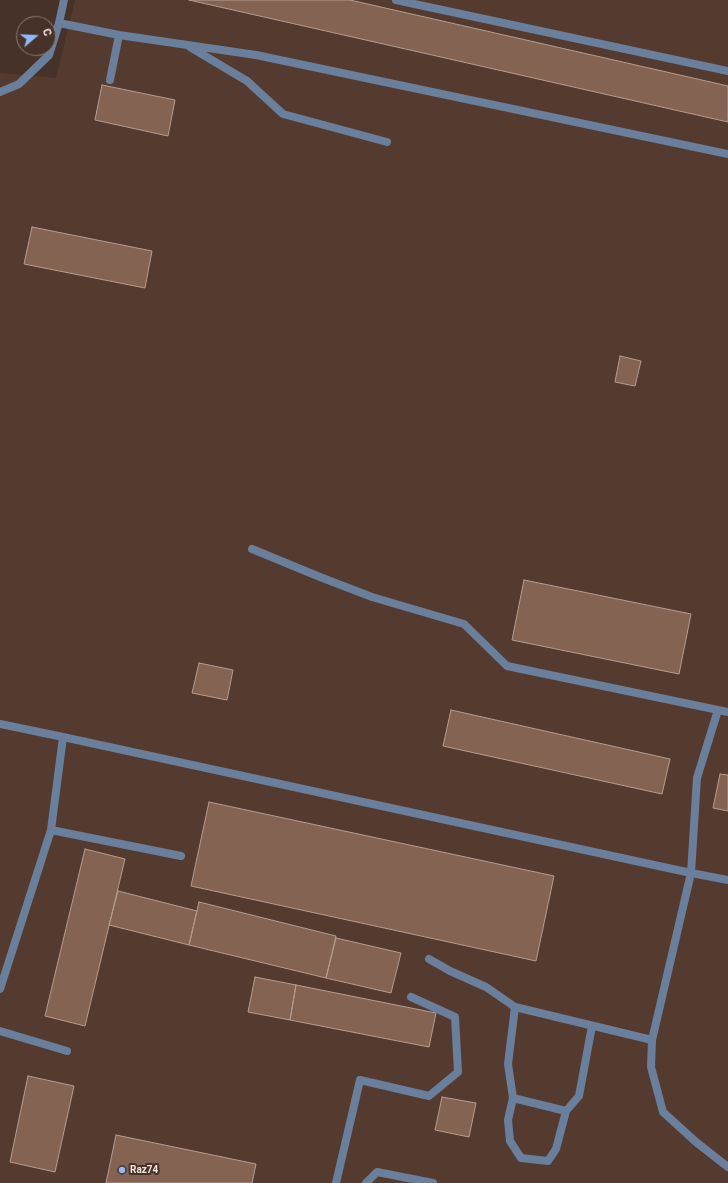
<!DOCTYPE html>
<meta charset="utf-8">
<style>
body{margin:0}
#map{position:relative;width:728px;height:1183px;overflow:hidden;background:#463228;font-family:Roboto,sans-serif}
canvas{display:block}
.north{position:absolute;left:16px;top:16px;width:40px;height:40px;box-sizing:border-box;background:#463228;border:1px solid #8b7a71;border-radius:50%;rotate:71deg;font-size:11px;font-weight:700;line-height:16px;text-align:center;color:#f2e5de}
.north::after{content:'';display:block;margin:auto;width:14px;height:18px;background:#8fb8fd;clip-path:polygon(50% 0,100% 100%,50% 72%,0 100%)}
</style>
<div id="map">
<canvas width="728" height="1183"></canvas>
<div class="north">С</div>
</div>
<script>
const g = document.querySelector('canvas').getContext('2d');
g.lineJoin = 'round';
function fill(path, color) {
  g.fillStyle = color;
  g.fill(path, 'evenodd');
}
function shape(rows) {
  const path = new Path2D();
  for (const r of rows) {
    path.moveTo(r[0], r[1]);
    for (let i = 2; i < r.length; i += 2) path.lineTo(r[i], r[i + 1]);
  }
  return path;
}
function strokePath(path, color, width, dash) {
  g.strokeStyle = color;
  g.lineWidth = width;
  g.lineCap = dash ? 'butt' : 'round';
  g.setLineDash(dash || []);
  g.stroke(path);
}
function drawText(font, color, halo, rows, align = 'center') {
  g.font = font + ' Roboto,sans-serif';
  g.lineWidth = 4;
  g.setLineDash([]);
  g.textBaseline = 'middle';
  g.strokeStyle = halo;
  g.fillStyle = color;
  for (const [text, x, y, turn = 0] of rows) {
    g.save();
    g.translate(x, y);
    g.rotate((+turn || 0) * Math.PI / 180);
    g.textAlign = isNaN(turn) ? turn : align;
    if (halo) g.strokeText(text, 0, 0);
    g.fillText(text, 0, 0);
    g.restore();
  }
}
fill(shape([
 [75,0,728,0,728,1183,0,1183,0,73,56,78]
]), '#553b2f');
const building = shape([
 [189,0,350,0,728,86,728,122,189,0],
 [102,85,175,100,168,136,95,120,102,85],
 [32,227,152,251,145,288,24,264,32,227],
 [620,356,641,361,635,386,615,382,620,356],
 [524,580,691,614,679,674,512,640,524,580],
 [199,663,233,670,227,700,192,693,199,663],
 [451,710,670,759,662,794,443,746,451,710],
 [720,774,728,775,728,811,713,808,720,774],
 [209,802,554,876,536,961,191,886,209,802],
 [85,849,125,859,85,1026,45,1016,85,849],
 [118,891,197,911,189,945,109,925,118,891],
 [199,902,336,936,326,978,189,945,199,902],
 [336,938,401,953,391,993,326,978,336,938],
 [255,977,296,985,290,1020,248,1012,255,977],
 [296,985,436,1013,429,1047,290,1020,296,985],
 [28,1076,74,1086,55,1172,10,1162,28,1076],
 [442,1097,476,1103,469,1137,435,1130,442,1097],
 [116,1135,256,1164,252,1183,106,1183,116,1135]
]);
fill(building, '#856352');
strokePath(building, '#b59d91', 1);
strokePath(shape([
 [396,0,728,71],
 [59,23,119,35,256,55,728,154],
 [190,47,247,81,283,114,387,142],
 [110,80,119,35],
 [0,92,19,84,49,55,59,23,64,0],
 [252,549,320,577,372,597,464,624,507,666,728,712],
 [0,724,63,737,691,873,697,778,718,710],
 [51,830,181,856],
 [728,880,691,873,652,1040,651,1067,663,1112,696,1142,728,1167],
 [429,959,450,971,486,987,515,1007,652,1040],
 [0,989,51,830,63,737],
 [515,1007,508,1064,513,1098,566,1111],
 [0,1031,67,1051],
 [513,1098,508,1120,510,1141,521,1158,548,1161,556,1149,566,1111,579,1096,592,1026],
 [336,1183,360,1080,429,1096,458,1072,455,1017,411,997],
 [366,1183,377,1172,433,1183]
]), '#697f9b', 8);
for (const [x, y, r, color] of [
 [122,1170,4,"#8fb8fd"]
]) {
  const dot = new Path2D();
  dot.arc(x, y, r, 0, 2 * Math.PI);
  g.fillStyle = color;
  g.fill(dot);
  strokePath(dot, '#463228', 1.5);
}
drawText('bold 10px', '#f2e5de', '#463228', [
 ["Raz74",130,1170]
], 'left');
</script>
